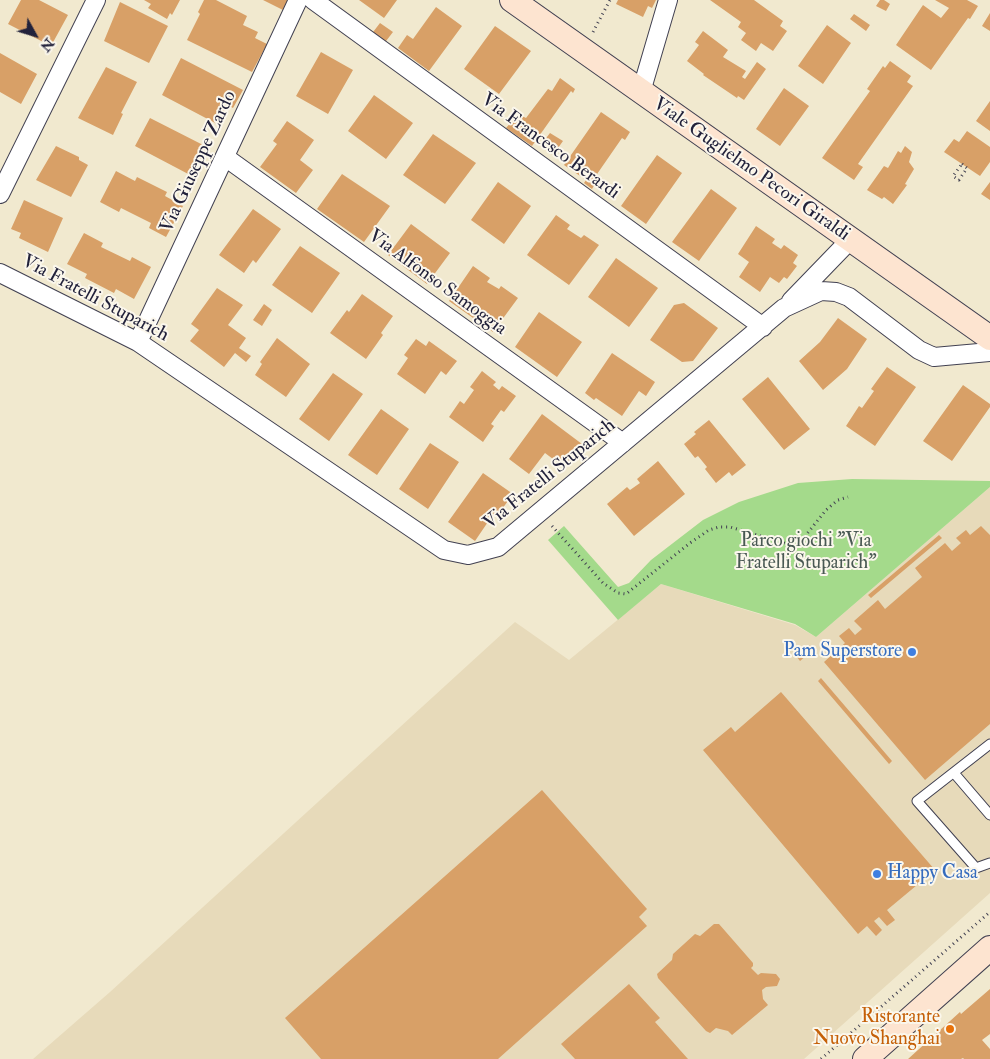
<!DOCTYPE html>
<style>
body{margin:0}
#map{position:relative;width:990px;height:1059px;overflow:hidden;background:#f1e9cf;font-family:"IM FELL Double Pica",serif}
canvas{display:block}
.north{position:absolute;left:10px;top:10px;width:50px;height:50px;-webkit-text-stroke:4px #fbf7ec;paint-order:stroke;rotate:129deg;font-size:14px;font-weight:700;line-height:20px;text-align:center;color:#22223b}
.north::after{content:'';display:block;margin:auto;width:18px;height:22px;background:#22223b;clip-path:polygon(50% 0,100% 100%,50% 72%,0 100%)}
</style>
<div id="map">
<canvas width="990" height="1059"></canvas>
<div class="north">N</div>
</div>
<script>
const g = document.querySelector('canvas').getContext('2d');
g.lineJoin = 'round';
function fill(path, color) {
  g.fillStyle = color;
  g.fill(path, 'evenodd');
}
function shape(rows) {
  const path = new Path2D();
  for (const r of rows) {
    path.moveTo(r[0], r[1]);
    for (let i = 2; i < r.length; i += 2) path.lineTo(r[i], r[i + 1]);
  }
  return path;
}
function strokePath(path, color, width, dash) {
  g.strokeStyle = color;
  g.lineWidth = width;
  g.lineCap = dash ? 'butt' : 'round';
  g.setLineDash(dash || []);
  g.stroke(path);
}
function drawText(font, color, halo, rows, align = 'center') {
  g.font = font + ' "IM FELL Double Pica",serif';
  g.lineWidth = 4;
  g.setLineDash([]);
  g.textBaseline = 'middle';
  g.strokeStyle = halo;
  g.fillStyle = color;
  for (const [text, x, y, turn = 0] of rows) {
    g.save();
    g.translate(x, y);
    g.rotate((+turn || 0) * Math.PI / 180);
    g.textAlign = isNaN(turn) ? turn : align;
    if (halo) g.strokeText(text, 0, 0);
    g.fillText(text, 0, 0);
    g.restore();
  }
}
fill(shape([
 [990,487,990,893,804,1059,33,1059,110,992,515,622,569,660,661,584,795,625,816,637]
]), '#e7daba');
fill(shape([
 [852,479,990,481,990,487,816,637,795,624,661,584,618,620,548,540,564,526,618,587,629,583,651,560,703,520,739,502,798,483]
]), '#a4da8b');
fill(shape([
 [21,0,39,0,68,15,51,46,8,24],
 [144,0,180,0,172,15,170,13,167,19,148,8,151,4],
 [204,0,216,0,247,16,243,25,258,32,255,38,267,44,252,72,187,40,200,14,198,12],
 [263,0,290,0,285,11],
 [359,0,397,0,384,18],
 [618,0,656,0,652,8,648,6,643,17,616,4],
 [710,0,754,0,783,21,780,26,787,31,773,51,761,43,756,51,741,40,746,33,738,27,741,22],
 [880,0,884,0,890,4,886,11,876,6],
 [935,0,967,0,978,6,970,19,968,18,931,70,896,45,923,5,941,18,949,8],
 [120,2,168,26,149,63,104,41],
 [436,7,462,26,429,71,398,48,407,35,413,39],
 [990,13,990,31,982,26],
 [854,14,870,25,866,31,850,19],
 [380,23,393,32,383,45,370,36],
 [827,25,851,43,823,84,798,66],
 [495,26,531,51,499,94,464,69],
 [703,31,728,50,723,57,746,71,742,77,745,79,757,62,766,69,744,100,738,96,737,98,703,75,704,74,687,61,699,45,695,42],
 [321,52,353,70,328,114,296,96],
 [0,53,37,74,21,104,0,92],
 [181,58,243,90,233,108,229,106,219,125,162,95],
 [890,61,911,76,907,82,913,86,858,164,863,167,854,180,822,158,870,91,867,89,883,66,885,68],
 [106,67,137,82,121,113,123,114,113,135,78,118],
 [560,78,575,89,573,93,571,91,532,146,506,128,515,118,519,121,522,116,526,118,548,89,552,91],
 [784,88,809,106,780,146,756,129],
 [374,95,413,123,386,159,348,131],
 [990,101,990,131,976,121],
 [601,112,630,132,625,140,622,138,595,177,598,179,592,189,584,183,586,180,564,165],
 [150,118,207,147,192,176,135,146],
 [287,121,314,140,300,160,313,170,296,193,260,167,277,144,273,141],
 [967,131,990,147,990,162,980,176,944,152,954,139,959,142],
 [550,133,563,141,553,155,540,146],
 [433,134,476,163,445,204,403,175],
 [56,146,79,157,79,160,88,165,71,197,36,180],
 [905,146,912,152,909,162,914,169,905,184,907,185,893,204,884,197,882,199,867,190,884,166,888,168,898,151,901,153],
 [657,155,682,173,646,224,621,206],
 [116,171,135,181,137,177,167,192,165,196,183,206,166,237,149,228,151,223,121,208,119,212,100,202],
 [342,174,390,206,364,242,317,209],
 [498,182,531,206,504,244,471,220],
 [990,182,990,200,981,194],
 [711,189,737,208,699,261,672,242],
 [24,200,63,218,48,252,19,238,21,233,11,229],
 [253,209,281,229,256,263,253,260,244,273,219,255],
 [556,215,570,225,567,229,581,238,584,235,599,245,569,285,527,255],
 [411,224,450,253,427,284,388,255],
 [756,226,775,239,772,243,781,249,784,245,798,255,793,263,797,266,787,279,784,277,779,283,770,277,760,292,739,277,749,262,738,254],
 [84,233,103,243,101,247,130,261,132,257,151,267,134,299,116,289,114,293,85,278,87,274,67,264],
 [300,246,340,273,312,313,272,285],
 [616,258,658,288,629,327,588,297],
 [473,266,490,278,487,282,499,289,501,286,518,298,493,332,449,301],
 [217,288,243,305,228,325,246,338,239,348,251,356,246,362,235,353,224,367,190,341,199,330,191,324],
 [362,294,393,316,381,333,383,335,366,359,330,333,347,310,349,312],
 [684,303,718,328,693,361,682,362,650,340,674,305],
 [264,304,272,310,262,326,253,320],
 [539,312,582,342,557,377,515,347],
 [838,318,867,339,847,369,823,390,799,361,820,342],
 [277,338,310,364,286,397,255,375,262,364,260,362],
 [416,339,426,346,429,341,457,361,446,375,441,371,425,394,397,374,408,358,404,355],
 [612,353,655,382,646,396,639,391,622,416,596,398,594,400,585,393],
 [887,367,916,387,875,446,846,426,859,406,862,408,874,391,871,389],
 [482,371,496,382,493,385,499,390,502,386,516,396,504,412,501,410,491,424,494,426,483,442,449,417,460,401,464,404,474,390,470,387],
 [333,373,363,394,329,441,299,419],
 [768,377,810,429,784,450,742,399],
 [963,385,990,404,990,407,952,461,923,441],
 [381,409,409,429,377,475,348,455],
 [542,414,582,444,565,468,545,453,529,474,509,459],
 [709,420,746,465,732,476,729,472,716,483,705,469,707,467,698,456,695,458,684,444,696,434,694,432],
 [430,443,459,462,428,509,399,489],
 [658,461,685,494,634,536,607,504,627,487,630,490,640,483,637,479],
 [483,473,513,494,497,516,494,513,475,541,448,522],
 [981,526,990,535,990,724,925,780,824,662,845,643,839,636,849,628,855,635,862,629,854,621,878,600,885,609,922,577,915,568,945,543,952,551,961,543,956,538,966,530,970,535],
 [939,535,942,538,871,598,868,595],
 [810,645,814,649,800,661,797,657],
 [821,678,892,761,889,764,818,681],
 [781,692,935,870,887,910,895,920,887,926,879,917,874,921,882,930,876,936,867,926,858,934,703,750,731,727,735,732],
 [542,790,647,909,639,917,647,926,498,1059,321,1059,285,1018],
 [714,924,719,924,753,963,753,966,751,968,758,975,761,973,776,974,780,979,777,986,766,987,762,990,763,999,768,1005,732,1035,728,1031,716,1028,710,1033,706,1031,658,978,657,974,672,960,673,954,695,934,700,936],
 [629,984,660,1018,655,1022,688,1059,575,1059,561,1044],
 [990,989,990,1034,982,1040,990,1049,990,1059,964,1059,963,1058,961,1059,908,1059,960,1012,961,1014]
]), '#d8a067');
const lane = shape([
 [990,744,917,801,976,868,990,863],
 [954,773,990,815]
]);
const street = shape([
 [313,0,763,327],
 [641,92,668,0],
 [225,157,623,443],
 [0,194,96,0],
 [0,273,138,342,444,550,468,555,498,547,784,308,821,291,836,292,849,297,919,350,934,357,990,352],
 [791,301,850,240],
 [138,342,298,0]
]);
const secondary = shape([
 [512,0,990,338],
 [865,1059,990,948]
]);
strokePath(lane, '#414051', 11);
strokePath(street, '#414051', 20);
strokePath(secondary, '#414051', 26);
strokePath(shape([
 [593,32,610,0],
 [962,164,967,168,959,180,953,176,962,164],
 [552,526,603,583,618,593,626,594,690,543,709,530,719,527,730,527,791,545,798,545,826,510,838,500,848,497],
 [821,1059,990,912]
]), '#414051', 3, [1, 4]);
strokePath(lane, '#fff', 9);
strokePath(street, '#fff', 18);
strokePath(secondary, '#fde4d0', 24);
for (const [x, y, r, color] of [
 [912,652,5,"#3f7fe0"],
 [877,874,5,"#3f7fe0"],
 [950,1029,5,"#e8710a"]
]) {
  const dot = new Path2D();
  dot.arc(x, y, r, 0, 2 * Math.PI);
  g.fillStyle = color;
  g.fill(dot);
  strokePath(dot, '#fbf7ec', 2);
}
drawText('19px', '#22223b', '#fbf7ec', [
 ["Via Francesco Berardi",550,147,36],
 ["Via Giuseppe Zardo",199,162,-65],
 ["Viale Guglielmo Pecori Giraldi",751,170,35],
 ["Via Alfonso Samoggia",437,283,36],
 ["Via Fratelli Stuparich",95,299,28],
 ["Via Fratelli Stuparich",550,475,-39]
]);
drawText('19px', '#495953', '#fbf7ec', [
 ["Parco giochi \"Via",806,542],
 ["Fratelli Stuparich\"",806,564]
]);
drawText('19px', '#366cbe', '#fbf7ec', [
 ["Pam Superstore",902,652],
 ["Happy Casa",887,874,"left"]
], 'right');
drawText('19px', '#c56008', '#fbf7ec', [
 ["Ristorante",940,1018],
 ["Nuovo Shanghai",940,1040]
], 'right');
</script>
